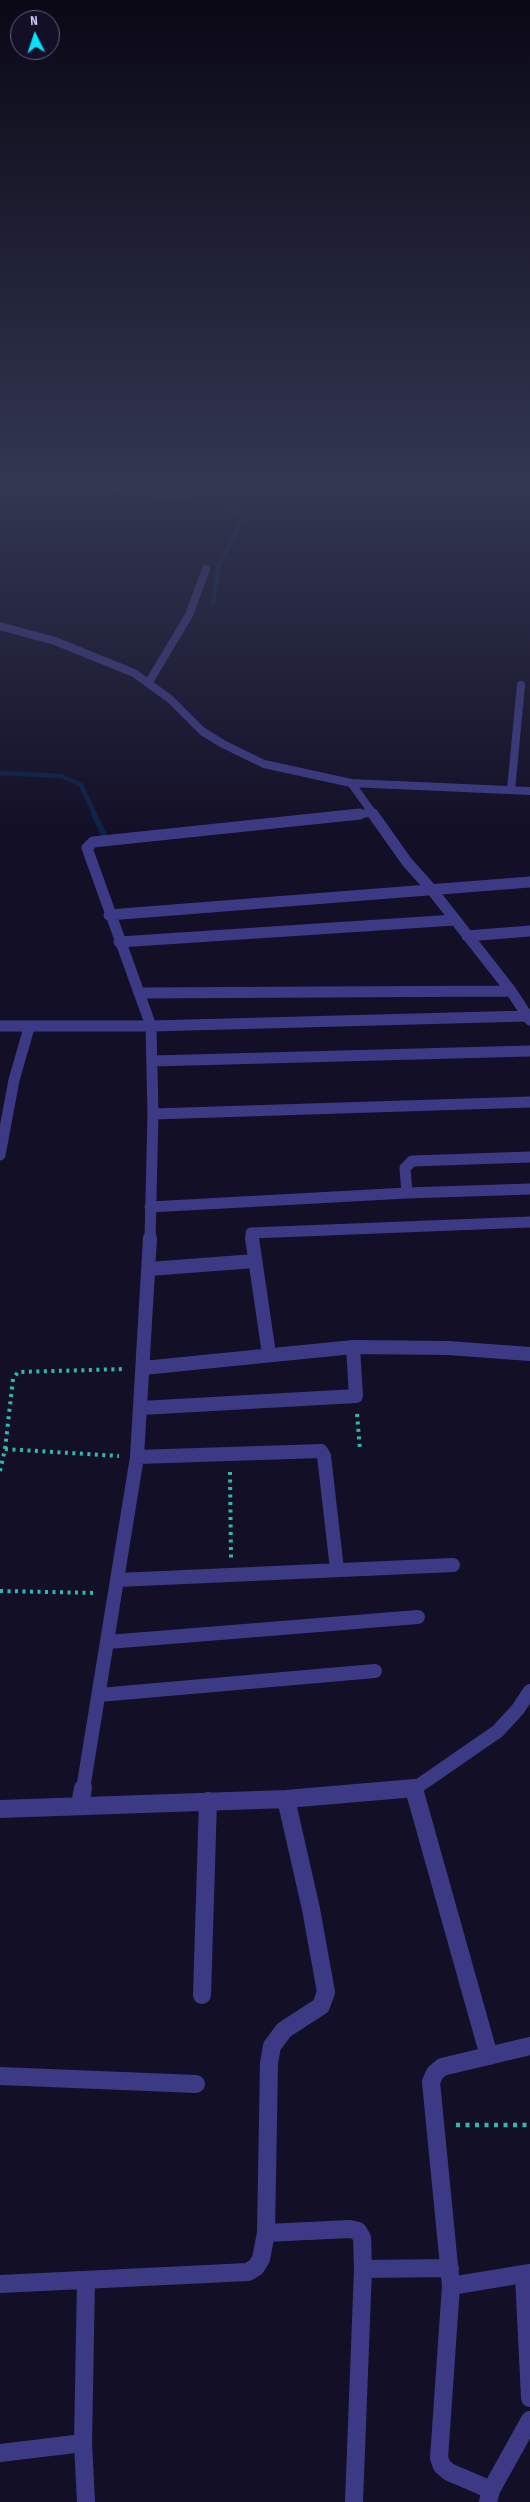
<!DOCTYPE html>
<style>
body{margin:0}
#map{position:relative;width:530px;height:2502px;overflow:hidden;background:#130f26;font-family:"Sofia Sans Condensed",sans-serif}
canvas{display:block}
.north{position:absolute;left:10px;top:10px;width:50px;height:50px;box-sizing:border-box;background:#130f26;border:1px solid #625e7d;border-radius:50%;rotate:356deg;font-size:14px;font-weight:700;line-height:20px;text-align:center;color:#d9d4ff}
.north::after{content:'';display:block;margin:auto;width:18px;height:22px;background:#00e5ff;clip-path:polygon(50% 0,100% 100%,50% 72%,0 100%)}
</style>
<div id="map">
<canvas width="530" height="2502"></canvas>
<div class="north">N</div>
</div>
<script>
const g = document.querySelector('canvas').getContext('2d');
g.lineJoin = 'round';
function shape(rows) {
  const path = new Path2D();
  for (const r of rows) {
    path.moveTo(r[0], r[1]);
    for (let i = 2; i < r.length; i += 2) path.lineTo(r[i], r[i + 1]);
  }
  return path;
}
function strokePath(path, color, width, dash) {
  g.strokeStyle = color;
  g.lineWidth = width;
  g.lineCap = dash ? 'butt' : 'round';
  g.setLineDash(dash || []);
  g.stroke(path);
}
strokePath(shape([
 [103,488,225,504,243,518,219,564,213,603],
 [0,773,61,776,81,785,95,815]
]), '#0c2248', 4.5);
strokePath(shape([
 [94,814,105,837]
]), '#0c2248', 6);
strokePath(shape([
 [357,1414,360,1450],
 [5,1449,119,1456],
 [0,1471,5,1449,13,1379,18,1372,125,1369],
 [230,1472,231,1558],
 [0,1591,97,1593]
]), '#2fb8b0', 4, [3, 4.5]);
strokePath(shape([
 [456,2125,530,2125]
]), '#2fb8b0', 4.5, [4, 5.5]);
strokePath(shape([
 [0,626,55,641,134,673,170,699,202,731,223,744,264,764,351,783,374,815],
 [149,682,189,615,206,569],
 [351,783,530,791],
 [511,790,521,685],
 [348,815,371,813]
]), '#3d3a85', 8);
strokePath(shape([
 [373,814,407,862,432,890,511,991,530,1020],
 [109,915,530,882],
 [467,936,530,931],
 [119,942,455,920],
 [140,993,511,991],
 [0,1026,151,1026,527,1016],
 [152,1061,530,1051],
 [153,1114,530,1102],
 [0,1155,14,1080,29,1028],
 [407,1193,405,1168,412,1161,530,1157],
 [150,1207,407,1193,530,1189],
 [150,1239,153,1114,151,1026,87,848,93,842,360,814],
 [252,1239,251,1233,530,1222]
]), '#3d3a85', 11);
strokePath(shape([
 [252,1238,269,1354],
 [149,1269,255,1261],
 [143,1368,353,1347,448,1348,530,1354],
 [141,1408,356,1396,353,1347],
 [137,1457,321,1451,324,1456,337,1569],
 [118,1580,453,1565],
 [108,1642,418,1617],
 [99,1695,375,1671],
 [83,1789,137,1457,150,1238],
 [409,1789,414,1789,498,1731,518,1709,530,1691]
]), '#3d3a85', 14);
strokePath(shape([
 [414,1789,489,2056],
 [80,1805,83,1788],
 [0,1809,286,1799,415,1788],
 [202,1995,208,1801],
 [530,2046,442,2067,435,2073,431,2082,451,2286,530,2273],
 [0,2076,196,2084],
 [266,2233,350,2229,358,2231,362,2238,363,2269,354,2502],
 [363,2269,450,2268],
 [524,2275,530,2398],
 [86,2280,83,2443,86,2502],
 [0,2284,248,2272,256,2267,261,2259,266,2233,269,2063,272,2046,284,2030,321,2006,326,1992,311,1909,286,1799],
 [451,2286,439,2458,442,2466,449,2472,491,2490],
 [0,2453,83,2443],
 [488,2502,491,2490,530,2420]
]), '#3d3a85', 18);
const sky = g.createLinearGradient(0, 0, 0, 838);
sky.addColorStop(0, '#0a0815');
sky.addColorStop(0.58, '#333752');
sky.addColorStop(1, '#33375200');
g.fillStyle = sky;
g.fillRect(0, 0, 530, 838);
</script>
